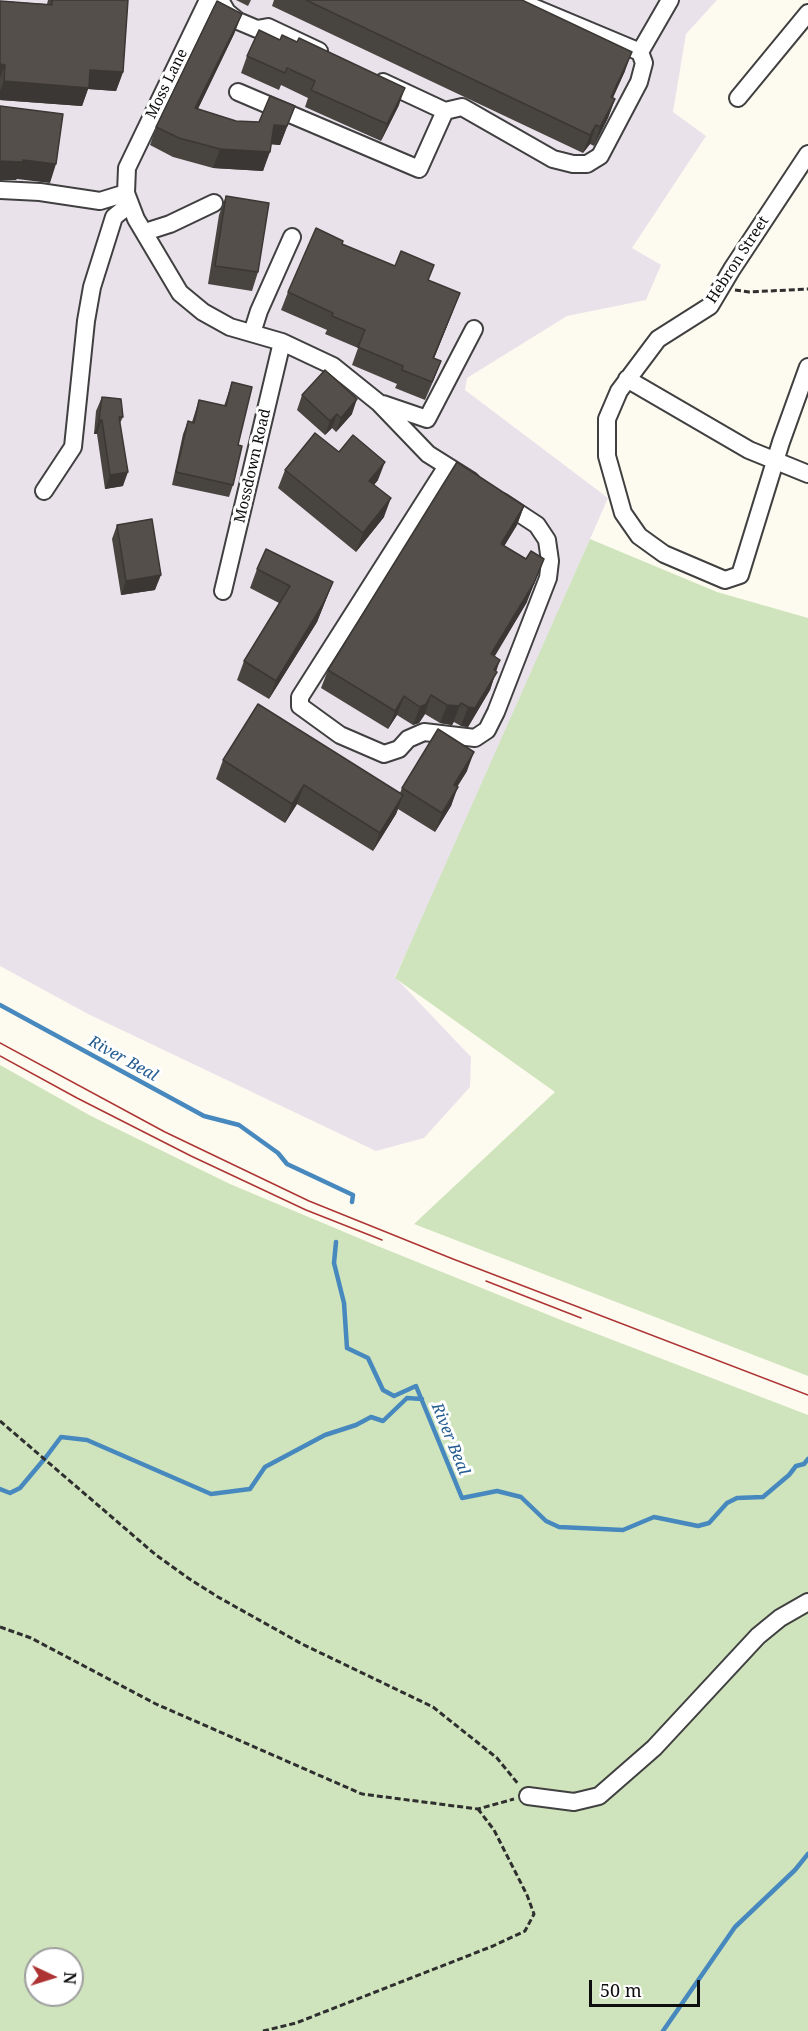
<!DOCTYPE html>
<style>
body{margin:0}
#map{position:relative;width:808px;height:2031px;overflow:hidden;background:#fdfbef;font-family:"Noto Serif",serif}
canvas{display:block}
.north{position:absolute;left:24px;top:1947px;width:60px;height:60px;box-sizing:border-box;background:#fff;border:2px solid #9e9e9e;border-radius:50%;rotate:94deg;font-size:16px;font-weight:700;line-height:24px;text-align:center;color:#0d0d0d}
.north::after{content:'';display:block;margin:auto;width:21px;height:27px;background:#ae3434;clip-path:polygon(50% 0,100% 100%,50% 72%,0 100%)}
.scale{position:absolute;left:589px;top:1980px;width:111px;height:27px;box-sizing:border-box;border:3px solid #0d0d0d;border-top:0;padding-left:8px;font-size:18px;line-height:21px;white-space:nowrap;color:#0d0d0d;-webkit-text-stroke:4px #fff;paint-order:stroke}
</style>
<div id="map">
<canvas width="808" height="2031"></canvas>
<div class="north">N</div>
<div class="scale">50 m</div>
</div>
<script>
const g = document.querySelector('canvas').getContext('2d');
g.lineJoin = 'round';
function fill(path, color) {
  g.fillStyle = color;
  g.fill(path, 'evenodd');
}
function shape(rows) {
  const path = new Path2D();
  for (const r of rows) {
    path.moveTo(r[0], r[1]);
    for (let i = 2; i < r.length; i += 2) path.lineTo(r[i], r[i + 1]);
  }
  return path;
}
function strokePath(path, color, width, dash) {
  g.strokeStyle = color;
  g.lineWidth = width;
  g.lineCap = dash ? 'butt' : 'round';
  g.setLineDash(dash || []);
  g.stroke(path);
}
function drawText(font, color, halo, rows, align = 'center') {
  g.font = font + ' "Noto Serif",serif';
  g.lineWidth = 6;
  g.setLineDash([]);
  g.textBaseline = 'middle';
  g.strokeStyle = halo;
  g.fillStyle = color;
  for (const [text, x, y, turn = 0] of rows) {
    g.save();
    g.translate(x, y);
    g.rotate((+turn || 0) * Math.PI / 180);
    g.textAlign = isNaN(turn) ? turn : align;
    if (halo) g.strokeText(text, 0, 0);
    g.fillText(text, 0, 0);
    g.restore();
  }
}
fill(shape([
 [0,0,717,0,686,34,673,112,706,136,632,248,661,265,646,300,567,316,467,378,465,390,608,498,458,841,395,977,471,1057,470,1087,424,1138,376,1151,88,1014,0,966]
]), '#eae2eb');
fill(shape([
 [590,539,717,592,808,618,808,1376,414,1224,555,1092,395,978],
 [0,1065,91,1116,230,1184,380,1247,566,1322,808,1415,808,2031,0,2031],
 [36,1959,72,1959,72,1995,36,1995]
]), '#cfe4bc');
strokePath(shape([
 [0,1005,204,1116,239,1125,278,1153,287,1164,353,1195,352,1202],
 [336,1242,334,1263,344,1303,347,1348,368,1358,383,1390,394,1396,416,1386,462,1498,497,1491,521,1497,546,1521,559,1527,623,1530,654,1517,698,1526,709,1523,727,1503,737,1498,763,1497,789,1475,796,1466,804,1464,808,1459],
 [0,1489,10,1493,20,1488,46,1457,61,1437,87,1440,211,1494,250,1489,265,1467,325,1435,356,1425,371,1417,383,1421,407,1398,422,1399],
 [663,2031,735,1927,795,1870,808,1854]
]), '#4789be', 4.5);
const minor = shape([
 [208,0,127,168,126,193,136,219,180,293,203,312,230,327,282,342,333,366,379,403,428,454,471,481],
 [220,0,227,12,238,21,257,29,268,27,319,51],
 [640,52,670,0],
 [383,82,445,111,462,107,553,159,573,164,587,164,600,156,639,82,644,63,640,52,516,0],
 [238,92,419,169,445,111],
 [738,98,808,13],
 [808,154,732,269,710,306,658,339,619,391,607,419,607,456,623,513,639,536,664,554,725,580,740,575,781,442,808,367],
 [0,190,40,192,100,201,126,193],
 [145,232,170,224,214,203],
 [252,333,259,311,292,237],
 [627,379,749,450,808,474],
 [383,404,427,419,474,329],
 [447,466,300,697,300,706,340,735,384,754,399,749,408,739,424,732,475,738,487,730,496,712,548,578,550,561,547,540,537,525,502,502],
 [44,491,73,447,86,321,92,287,114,217,130,204],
 [223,591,282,342],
 [528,1796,574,1802,599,1796,654,1748,758,1636,780,1618,808,1602]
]);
strokePath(minor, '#404040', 20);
strokePath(shape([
 [735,290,749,292,808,289],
 [0,1421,156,1555,188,1578,218,1597,302,1644,433,1707,497,1758,519,1785],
 [0,1627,31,1638,156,1704,362,1794,478,1809,514,1799],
 [263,2031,296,2023,493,1946,525,1931,534,1914,527,1895,494,1830,478,1809]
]), '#2f2f2f', 3, [6, 3]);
strokePath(minor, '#fff', 16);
strokePath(shape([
 [0,1043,165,1132,309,1201,453,1259,808,1395],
 [0,1056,77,1098,191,1156,306,1210,382,1240],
 [486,1281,581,1318]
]), '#ae3434', 1.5);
fill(shape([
 [48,0,128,0,123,72,116,91,88,89,82,106,0,100,0,1,47,4],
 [236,0,251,0,248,6],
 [274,0,522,0,625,71,613,98,615,99,608,118,594,146,590,144,583,153,272,6],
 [235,32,198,109,236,121,259,122,295,106,280,145,271,144,263,171,213,168,173,157,150,145,156,127],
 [247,56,399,105,381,141,305,107,308,98,281,85,279,90,241,73],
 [226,196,258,272,252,291,208,284,219,215],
 [342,244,429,280,453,311,434,358,441,361,425,400,395,388,397,384,352,365,358,348,325,334,327,330,281,310,288,292],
 [232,382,238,445,233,485,229,497,172,485,183,434,188,421,192,422,199,400,224,406],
 [302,395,352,414,336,432,332,428,325,435,297,410],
 [102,397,123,417,120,423,123,486,105,489,97,434,94,434,96,411],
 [339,452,378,480,374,485,384,517,356,552,278,488,285,470],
 [524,506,517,525,504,546,527,602,495,656,496,671,490,690,468,727,461,726,454,722,452,725,440,723,425,714,419,723,413,725,397,715,388,729,321,688,328,670],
 [117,525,155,590,121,595,112,539],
 [257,569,333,582,317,622,269,699,237,680,244,661,279,603,250,588],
 [223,760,400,793,402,788,467,771,457,787,451,806,435,832,398,809,396,814,373,851,297,804,285,823,216,779]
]), '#484440');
fill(shape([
 [242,14,235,32,189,127,195,108],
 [632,52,625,71,604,116,611,97],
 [0,64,5,65,0,78],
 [90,70,123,72,116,91,88,89,82,106,0,100,0,91,4,81],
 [405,88,399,105,381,141,387,124],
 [615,99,608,118,594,146,600,127],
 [295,106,280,145,267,144,274,125],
 [596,125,590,144,583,153,590,135],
 [220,149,270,152,263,171,213,168],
 [23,160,56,164,50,183,17,179,16,180,0,180,0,161],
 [460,293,453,311,427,376,433,358],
 [441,361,434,379,425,400,432,382],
 [357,399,352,414,336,432,341,418],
 [337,414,332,428,325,435,330,421],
 [99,420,102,420,97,434,94,434],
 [385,462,378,480,362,499,369,481],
 [128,472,123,486,105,489,110,475],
 [391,498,384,517,356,552,363,533],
 [524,506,517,525,494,563,501,544],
 [544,559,527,602,484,673,491,654],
 [161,575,155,590,121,595,126,581],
 [333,582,317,622,269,699,276,681],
 [500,660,490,690,468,727,461,726,468,707],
 [431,695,425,714,419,723,413,725,420,707],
 [404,696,397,715,388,729,395,711],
 [461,703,452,725,440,723,447,705],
 [474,752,467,771,447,803,454,785],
 [304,785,297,804,285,823,292,804],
 [458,787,451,806,435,832,442,813],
 [403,795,396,814,373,851,380,833]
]), '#3b3734');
const building = shape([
 [52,0,128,0,123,72,90,70,89,88,4,81,5,65,0,64,0,1,52,5,52,0],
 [306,0,522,0,632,52,611,97,615,99,600,127,596,125,590,135,306,0],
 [217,1,242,14,195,108,236,121,259,122,270,96,295,106,287,126,274,125,270,152,220,149,179,138,156,127,217,1],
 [259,30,280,40,282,35,297,42,299,38,405,88,387,124,311,90,315,81,287,68,285,73,247,56,259,30],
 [0,106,63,114,56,164,23,160,23,162,0,161,0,106],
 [226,196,269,203,258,272,215,266,226,196],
 [316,228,343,241,342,244,395,266,401,251,434,265,428,280,460,293,433,358,441,361,432,382,402,370,403,366,358,347,365,330,332,316,333,313,288,292,316,228],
 [325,370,357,399,341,418,337,414,330,421,302,395,325,370],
 [232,382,252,387,238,445,242,446,233,485,176,472,188,421,194,423,199,400,226,406,232,382],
 [102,397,121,399,123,417,119,417,128,472,110,475,102,420,99,420,102,397],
 [315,433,339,452,353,435,385,462,369,481,391,498,363,533,285,470,315,433],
 [457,462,524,506,501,544,526,559,531,551,544,559,534,583,491,654,500,660,494,670,497,672,475,708,468,707,461,703,459,706,447,705,431,695,426,704,420,707,404,696,395,711,328,670,457,462],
 [152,519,161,575,126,581,117,525,152,519],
 [266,549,333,582,323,604,276,681,244,661,290,586,257,569,266,549],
 [258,704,403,795,380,833,304,785,292,804,223,760,258,704],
 [438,729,474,752,454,785,458,787,442,813,402,788,438,729]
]);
fill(building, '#544f4a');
strokePath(building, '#3b3734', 1.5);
drawText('15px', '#0d0d0d', '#fff', [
 ["Moss Lane",167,84,-64],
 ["Hebron Street",738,260,-57],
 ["Mossdown Road",253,466,-77]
]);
drawText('italic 16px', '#245c91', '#fff', [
 ["River Beal",123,1059,29],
 ["River Beal",450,1439,68]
]);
</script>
